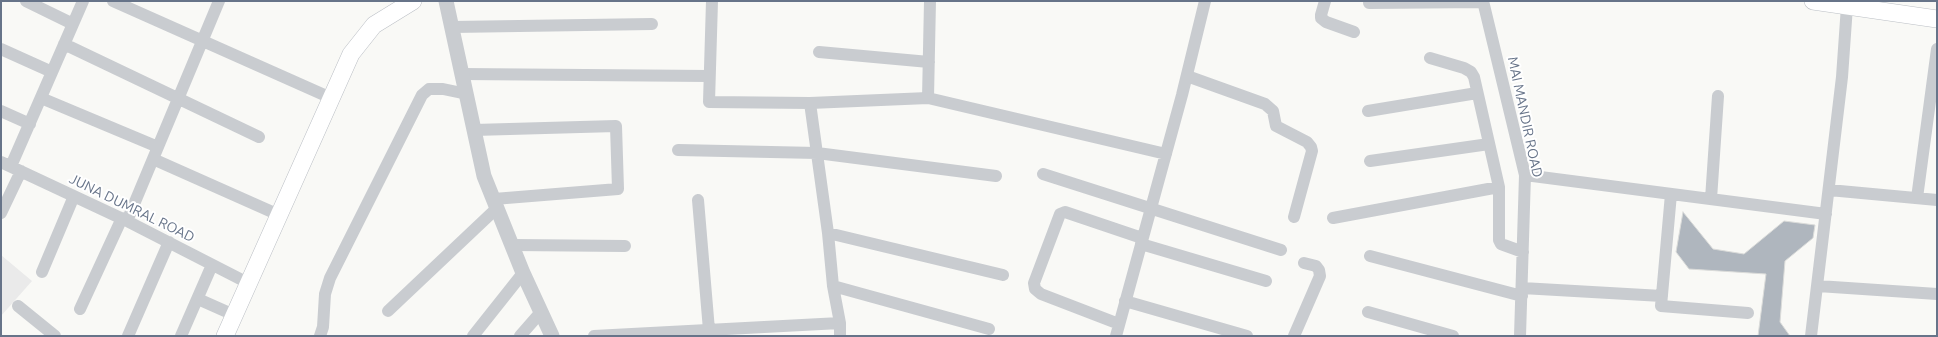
<!DOCTYPE html>
<style>
body{margin:0}
#map{position:relative;width:1938px;height:337px;overflow:hidden;background:#f9f9f6;font-family:Ubuntu,sans-serif}
canvas{display:block}
.frame{position:absolute;inset:0;border:2px solid #677489;pointer-events:none}
</style>
<div id="map">
<canvas width="1938" height="337"></canvas>
<div class="frame"></div>
</div>
<script>
const g = document.querySelector('canvas').getContext('2d');
g.lineJoin = 'round';
function fill(path, color) {
  g.fillStyle = color;
  g.fill(path, 'evenodd');
}
function shape(rows) {
  const path = new Path2D();
  for (const r of rows) {
    path.moveTo(r[0], r[1]);
    for (let i = 2; i < r.length; i += 2) path.lineTo(r[i], r[i + 1]);
  }
  return path;
}
function strokePath(path, color, width, dash) {
  g.strokeStyle = color;
  g.lineWidth = width;
  g.lineCap = dash ? 'butt' : 'round';
  g.setLineDash(dash || []);
  g.stroke(path);
}
function drawText(font, color, halo, rows, align = 'center') {
  g.font = font + ' Ubuntu,sans-serif';
  g.lineWidth = 4;
  g.setLineDash([]);
  g.textBaseline = 'middle';
  g.strokeStyle = halo;
  g.fillStyle = color;
  for (const [text, x, y, turn = 0] of rows) {
    g.save();
    g.translate(x, y);
    g.rotate((+turn || 0) * Math.PI / 180);
    g.textAlign = isNaN(turn) ? turn : align;
    if (halo) g.strokeText(text, 0, 0);
    g.fillText(text, 0, 0);
    g.restore();
  }
}
fill(shape([
 [1,255,32,281,1,316]
]), '#eaeaea');
const building = shape([
 [1683,212,1713,249,1744,254,1784,221,1815,225,1813,238,1785,261,1780,322,1790,336,1758,336,1766,274,1689,269,1676,252,1683,212]
]);
fill(building, '#afb6be');
strokePath(building, '#dadbd9', 1);
const secondary = shape([
 [1813,1,1937,19],
 [225,336,351,54,374,25,413,1]
]);
strokePath(secondary, '#bbbfc5', 18);
strokePath(shape([
 [26,1,73,24],
 [113,1,331,98],
 [712,1,709,102,810,103],
 [1325,1,1321,15,1321,18,1326,22,1354,32],
 [1483,1,1525,175,1520,336],
 [1369,3,1483,2],
 [452,27,652,24],
 [64,44,259,137],
 [1,49,52,72],
 [819,52,929,62],
 [1430,58,1464,68,1471,72,1474,77,1499,187,1499,240,1501,244,1523,252],
 [462,74,708,76],
 [1187,76,1265,104,1273,111,1276,126,1307,142,1311,147,1312,151,1294,217],
 [41,98,158,147],
 [928,98,930,1],
 [1,111,30,124],
 [1368,111,1477,93],
 [474,130,616,126,618,189,494,199],
 [678,150,817,153,996,176],
 [153,159,279,215],
 [1370,161,1489,144],
 [1,162,127,221,248,283],
 [11,166,83,1],
 [1043,174,1281,250],
 [1525,175,1826,214],
 [1829,190,1937,200],
 [1671,194,1661,306,1748,313],
 [1917,198,1937,49],
 [1711,199,1718,96],
 [698,200,709,330],
 [1,213,21,171],
 [1333,218,1499,187],
 [127,221,219,1],
 [828,233,1003,275],
 [1141,244,1266,281],
 [513,245,625,246],
 [1370,256,1522,296],
 [42,272,74,196],
 [833,286,989,329],
 [1818,286,1937,294],
 [1522,288,1662,296],
 [198,299,234,315],
 [1125,301,1247,336],
 [18,306,55,336],
 [80,309,122,218],
 [388,311,497,208],
 [1368,312,1453,336],
 [840,323,833,286,828,233,810,103,928,98,1166,154],
 [1119,324,1041,294,1035,289,1034,283,1060,214,1065,212,1142,238],
 [128,336,169,242],
 [181,336,212,265],
 [320,336,323,327,325,294,330,278,422,95,429,89,443,89,467,94],
 [473,336,523,273],
 [520,336,541,312],
 [594,336,840,323,840,336],
 [1116,336,1182,95,1205,1],
 [1294,336,1320,276,1319,270,1316,266,1304,263],
 [1811,336,1842,77,1847,6]
]), '#c9ccd0', 12);
strokePath(shape([
 [446,1,484,176,523,273,552,336]
]), '#c9ccd0', 15);
strokePath(secondary, '#fff', 17);
drawText('14px', '#677489', '#fff', [
 ["MAI MANDIR ROAD",1525,117,78],
 ["JUNA DUMRAL ROAD",132,208,26]
]);
</script>
